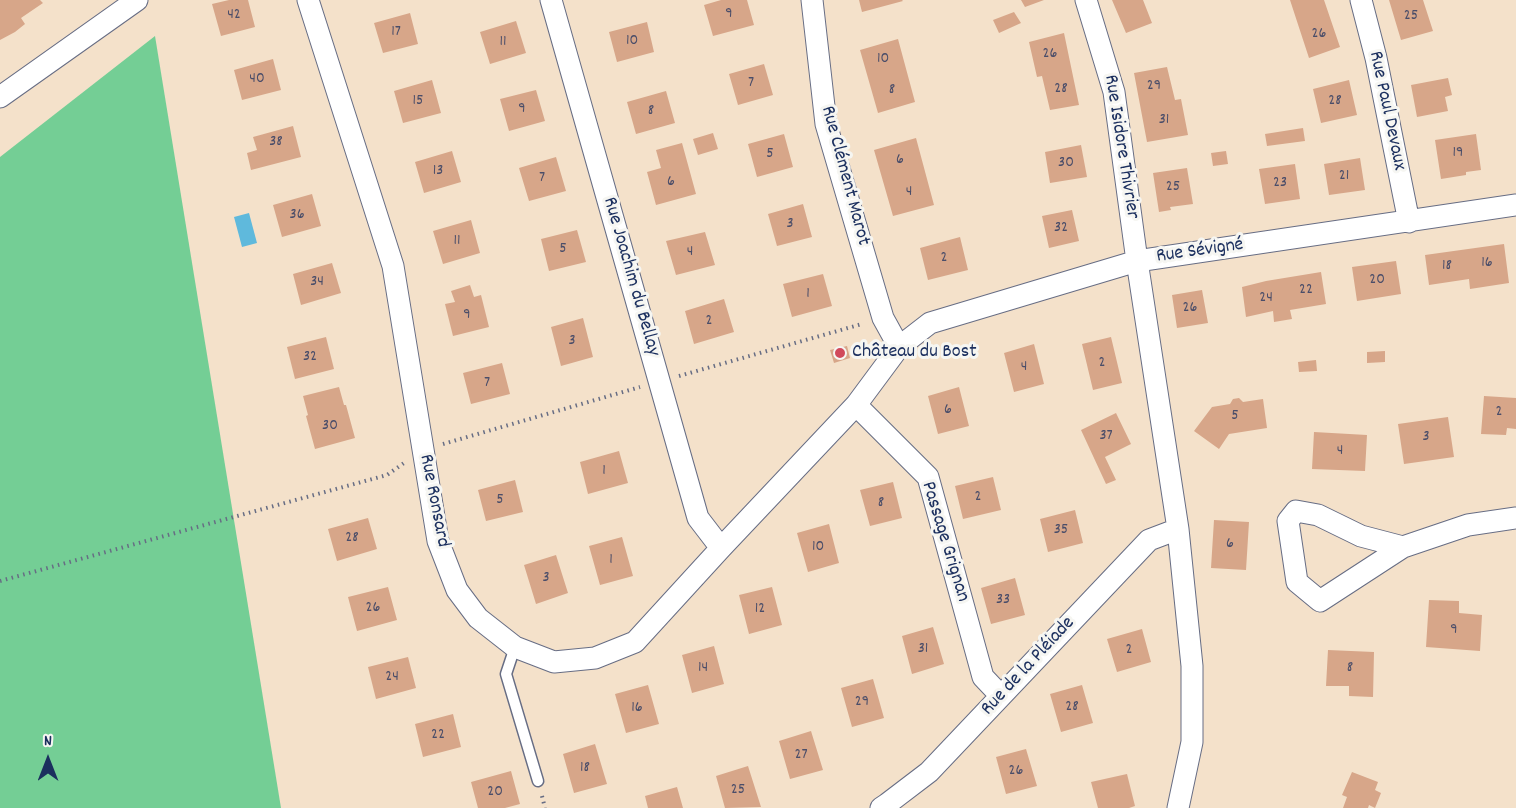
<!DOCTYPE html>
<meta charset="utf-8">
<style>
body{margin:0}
#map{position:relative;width:1516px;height:808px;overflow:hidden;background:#f4e1ca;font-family:Dekko,sans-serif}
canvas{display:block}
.north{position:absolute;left:18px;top:730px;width:60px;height:60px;-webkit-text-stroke:4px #f6f6f2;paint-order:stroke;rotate:0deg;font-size:16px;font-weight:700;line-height:24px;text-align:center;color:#1b2f5e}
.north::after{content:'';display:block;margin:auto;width:21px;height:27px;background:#1b2f5e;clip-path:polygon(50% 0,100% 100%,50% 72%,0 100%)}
</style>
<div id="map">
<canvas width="1516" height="808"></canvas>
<div class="north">N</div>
</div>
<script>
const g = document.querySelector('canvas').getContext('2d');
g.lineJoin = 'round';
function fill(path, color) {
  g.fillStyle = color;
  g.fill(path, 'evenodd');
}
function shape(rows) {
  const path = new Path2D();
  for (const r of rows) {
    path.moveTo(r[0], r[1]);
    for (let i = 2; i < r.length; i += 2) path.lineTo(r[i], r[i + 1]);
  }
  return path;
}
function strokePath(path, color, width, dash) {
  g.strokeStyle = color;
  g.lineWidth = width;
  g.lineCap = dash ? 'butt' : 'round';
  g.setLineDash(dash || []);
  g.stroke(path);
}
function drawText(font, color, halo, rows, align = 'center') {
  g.font = font + ' Dekko,sans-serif';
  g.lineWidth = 6;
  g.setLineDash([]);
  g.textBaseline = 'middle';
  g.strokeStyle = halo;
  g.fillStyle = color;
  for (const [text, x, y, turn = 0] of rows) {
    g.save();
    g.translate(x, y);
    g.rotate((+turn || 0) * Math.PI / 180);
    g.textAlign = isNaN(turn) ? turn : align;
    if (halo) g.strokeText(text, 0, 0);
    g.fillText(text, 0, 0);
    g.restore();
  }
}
fill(shape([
 [155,36,281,808,0,808,0,157]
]), '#74ce95');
fill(shape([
 [249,213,257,243,242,247,234,217]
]), '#5fb9dc');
fill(shape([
 [0,0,40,0,43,3,21,18,25,24,15,32,0,40],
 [229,0,248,0,255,27,221,36,212,4],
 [721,0,747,0,754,25,713,36,704,5],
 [859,0,902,0,903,1,862,12],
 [1021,0,1044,0,1025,7],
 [1112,0,1143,0,1152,23,1126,33],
 [1290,0,1324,0,1340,47,1309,58],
 [1389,0,1423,0,1433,31,1401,40],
 [1014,12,1021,23,999,33,993,20],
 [410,13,418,44,383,53,374,23],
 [516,21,526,53,490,64,480,32],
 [647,22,654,52,617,62,609,32],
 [1064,33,1079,105,1050,110,1042,76,1037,77,1029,42],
 [898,39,915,102,878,113,860,50],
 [273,59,281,90,242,100,234,70],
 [764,64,773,95,738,105,729,74],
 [1167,67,1175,100,1181,99,1188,135,1147,142,1134,73],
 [1448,78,1452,95,1445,97,1448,111,1417,117,1411,85],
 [432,80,441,113,403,123,394,91],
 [1349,80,1357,115,1321,123,1313,89],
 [536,90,545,121,509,131,500,99],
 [666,91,675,123,636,134,627,102],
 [293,126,301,157,251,170,247,153,257,150,253,137],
 [1303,128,1305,141,1267,146,1265,134],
 [713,133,718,149,698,155,693,139],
 [784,134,793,167,757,177,748,144],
 [1476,134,1481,170,1466,172,1466,175,1441,179,1435,140],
 [916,138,934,205,893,216,874,150],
 [682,143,696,194,656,205,647,172,661,168,656,150],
 [1081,145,1087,177,1050,183,1045,152],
 [452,151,461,182,424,193,415,162],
 [1226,151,1228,164,1213,166,1211,153],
 [556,157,566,191,529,201,519,168],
 [1360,158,1365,190,1329,195,1324,164],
 [1295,164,1300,199,1265,204,1259,169],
 [1187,168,1193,204,1170,207,1171,210,1159,212,1153,173],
 [312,194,321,226,282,237,273,205],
 [803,204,812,237,777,246,768,214],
 [1072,210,1079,241,1049,248,1042,216],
 [471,220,480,253,443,264,433,231],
 [577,230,586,262,549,271,541,239],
 [705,232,715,265,676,275,666,241],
 [960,237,968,270,928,280,920,248],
 [1504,244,1509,283,1470,289,1469,279,1429,285,1425,255],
 [1396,261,1401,294,1357,301,1352,267],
 [332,263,341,293,301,305,293,274],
 [1321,272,1326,304,1290,310,1292,319,1274,322,1273,311,1246,317,1242,287,1266,281],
 [823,274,832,306,792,317,783,284],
 [470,285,474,297,481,295,489,327,453,336,445,304,455,302,451,291],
 [1202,290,1208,323,1177,328,1172,295],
 [724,299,734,332,694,344,685,311],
 [583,318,593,357,561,366,551,327],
 [326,337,334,369,295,379,287,347],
 [1111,337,1122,383,1093,390,1082,344],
 [1034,344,1044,384,1014,392,1004,353],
 [847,346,850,358,834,363,830,350],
 [1385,351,1385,362,1367,363,1367,352],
 [1316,360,1317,371,1299,372,1298,362],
 [502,363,510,394,471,404,463,373],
 [339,387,344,405,346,405,355,438,315,449,306,416,308,415,303,396],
 [959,387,969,426,938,434,928,396],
 [1484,396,1516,398,1516,429,1507,428,1506,435,1481,434],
 [1239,398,1243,402,1263,399,1267,428,1229,434,1219,449,1194,431,1212,407,1230,404,1233,399],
 [1116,413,1131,444,1105,457,1116,480,1106,484,1081,430],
 [1448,417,1454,457,1404,464,1398,424],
 [1314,432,1367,435,1365,471,1312,469],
 [619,451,628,483,588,494,580,462],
 [993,477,1001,510,963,519,955,486],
 [515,480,523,512,486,521,478,490],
 [893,482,902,518,870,526,860,490],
 [1075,510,1083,543,1048,552,1040,519],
 [368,518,377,549,337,561,328,529],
 [1214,520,1249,522,1246,570,1211,568],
 [829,524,839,563,808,572,797,533],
 [622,537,633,576,600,585,589,546],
 [556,555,568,593,536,604,524,565],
 [1015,578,1025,615,991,624,981,588],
 [388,587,397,620,357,631,348,597],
 [772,587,782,625,749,634,739,595],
 [1429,600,1459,601,1459,613,1482,615,1480,651,1426,647],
 [933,627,944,664,912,674,902,636],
 [1142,629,1151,662,1117,672,1107,639],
 [714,646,724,684,692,693,682,655],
 [1328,650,1374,652,1373,697,1349,696,1349,686,1326,686],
 [408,657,416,688,376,699,368,667],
 [873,679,884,718,852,727,841,688],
 [648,685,659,724,626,733,615,694],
 [1082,685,1093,723,1061,732,1050,694],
 [453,714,461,747,423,757,415,724],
 [811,731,823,770,790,779,779,741],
 [595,744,607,784,574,793,563,754],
 [1026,749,1037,786,1006,794,996,757],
 [748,766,761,807,725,808,716,776],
 [511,771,520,804,505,808,478,808,471,782],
 [1352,772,1378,782,1375,790,1381,793,1375,808,1369,805,1368,808,1343,808,1347,797,1342,795],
 [1127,774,1135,806,1129,808,1098,808,1091,782],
 [677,787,683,808,648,808,645,796]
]), '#d7a689');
const lane = shape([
 [515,647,506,674,538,781]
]);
const street = shape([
 [308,0,393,266,438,541,457,590,478,618,515,647,554,662,595,658,635,642,721,548,856,405,899,347,930,323,1137,261,1516,205],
 [551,0,698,518,721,548],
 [812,0,826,124,883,318,899,347],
 [1086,0,1114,92,1137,261,1178,529,1192,666,1192,742,1178,808],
 [1361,0,1376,58,1409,222],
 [0,97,137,0],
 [856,405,928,477,983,677,1001,696],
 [1403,547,1361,536,1318,515,1296,511,1288,521,1297,582,1320,601,1403,547,1468,525,1516,518],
 [881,808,887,804,929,772,1149,540,1178,529]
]);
strokePath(lane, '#676d84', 13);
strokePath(street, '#676d84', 23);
strokePath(shape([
 [679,376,862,324],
 [443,444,640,387],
 [0,581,387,475,404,463],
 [542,796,545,808]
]), '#676d84', 4, [1.5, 4.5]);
strokePath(lane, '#fff', 10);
strokePath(street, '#fff', 21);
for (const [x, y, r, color] of [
 [840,353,6,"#d1495b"]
]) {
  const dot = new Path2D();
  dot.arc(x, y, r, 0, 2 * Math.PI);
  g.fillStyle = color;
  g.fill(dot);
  strokePath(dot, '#f6f6f2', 2);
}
drawText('16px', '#4a4d69', null, [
 ["9",729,15],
 ["42",234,16],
 ["25",1411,17],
 ["17",396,33],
 ["26",1319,35],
 ["10",632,42],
 ["11",503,43],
 ["26",1050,55],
 ["10",883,60],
 ["40",257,80],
 ["7",751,84],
 ["29",1154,87],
 ["28",1061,90],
 ["8",892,91],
 ["15",418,102],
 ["28",1335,102],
 ["9",522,110],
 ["8",651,112],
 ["31",1164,121],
 ["38",276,143],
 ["19",1458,154],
 ["5",770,155],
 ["6",900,161],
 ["30",1066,164],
 ["13",438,172],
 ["21",1344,177],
 ["7",542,179],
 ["6",671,183],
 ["23",1280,184],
 ["25",1173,188],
 ["4",909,193],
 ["36",297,216],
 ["3",790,225],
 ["32",1061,229],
 ["11",457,242],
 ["5",563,250],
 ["4",690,253],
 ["2",944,259],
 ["16",1487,264],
 ["18",1447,267],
 ["20",1377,281],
 ["34",317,283],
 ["22",1306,291],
 ["1",808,295],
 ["24",1266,299],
 ["26",1190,309],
 ["9",467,316],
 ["2",709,322],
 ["3",572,342],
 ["32",310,358],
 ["2",1102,364],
 ["4",1024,368],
 ["7",487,384],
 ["6",948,411],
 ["2",1499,413],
 ["5",1235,417],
 ["30",330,427],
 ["37",1106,437],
 ["3",1426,438],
 ["4",1340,452],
 ["1",604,472],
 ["2",978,498],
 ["5",500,501],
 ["8",881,504],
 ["35",1061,531],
 ["28",352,539],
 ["6",1230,545],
 ["10",818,548],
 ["1",611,561],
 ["3",546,579],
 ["33",1003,601],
 ["26",373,609],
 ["12",760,610],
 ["9",1454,631],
 ["31",923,650],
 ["2",1129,651],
 ["14",703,669],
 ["8",1350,669],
 ["24",392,678],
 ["29",862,703],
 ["28",1072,708],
 ["16",637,709],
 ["22",438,736],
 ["27",801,756],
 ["18",585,769],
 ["26",1016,772],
 ["25",738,791],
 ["20",495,793]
]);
drawText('20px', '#1b2f5e', '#f6f6f2', [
 ["Rue Paul Devaux",1386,111,78],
 ["Rue Isidore Thivrier",1120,147,81],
 ["Rue Clément Marot",844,176,75],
 ["Rue Sévigné",1200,252,-8],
 ["Rue Joachim du Bellay",630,277,74],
 ["Rue Ronsard",433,501,79],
 ["Passage Grignan",944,542,73],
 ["Rue de la Pléiade",1029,667,-47]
]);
drawText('20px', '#1b2f5e', '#f6f6f2', [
 ["Château du Bost",852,353]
], 'left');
</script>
